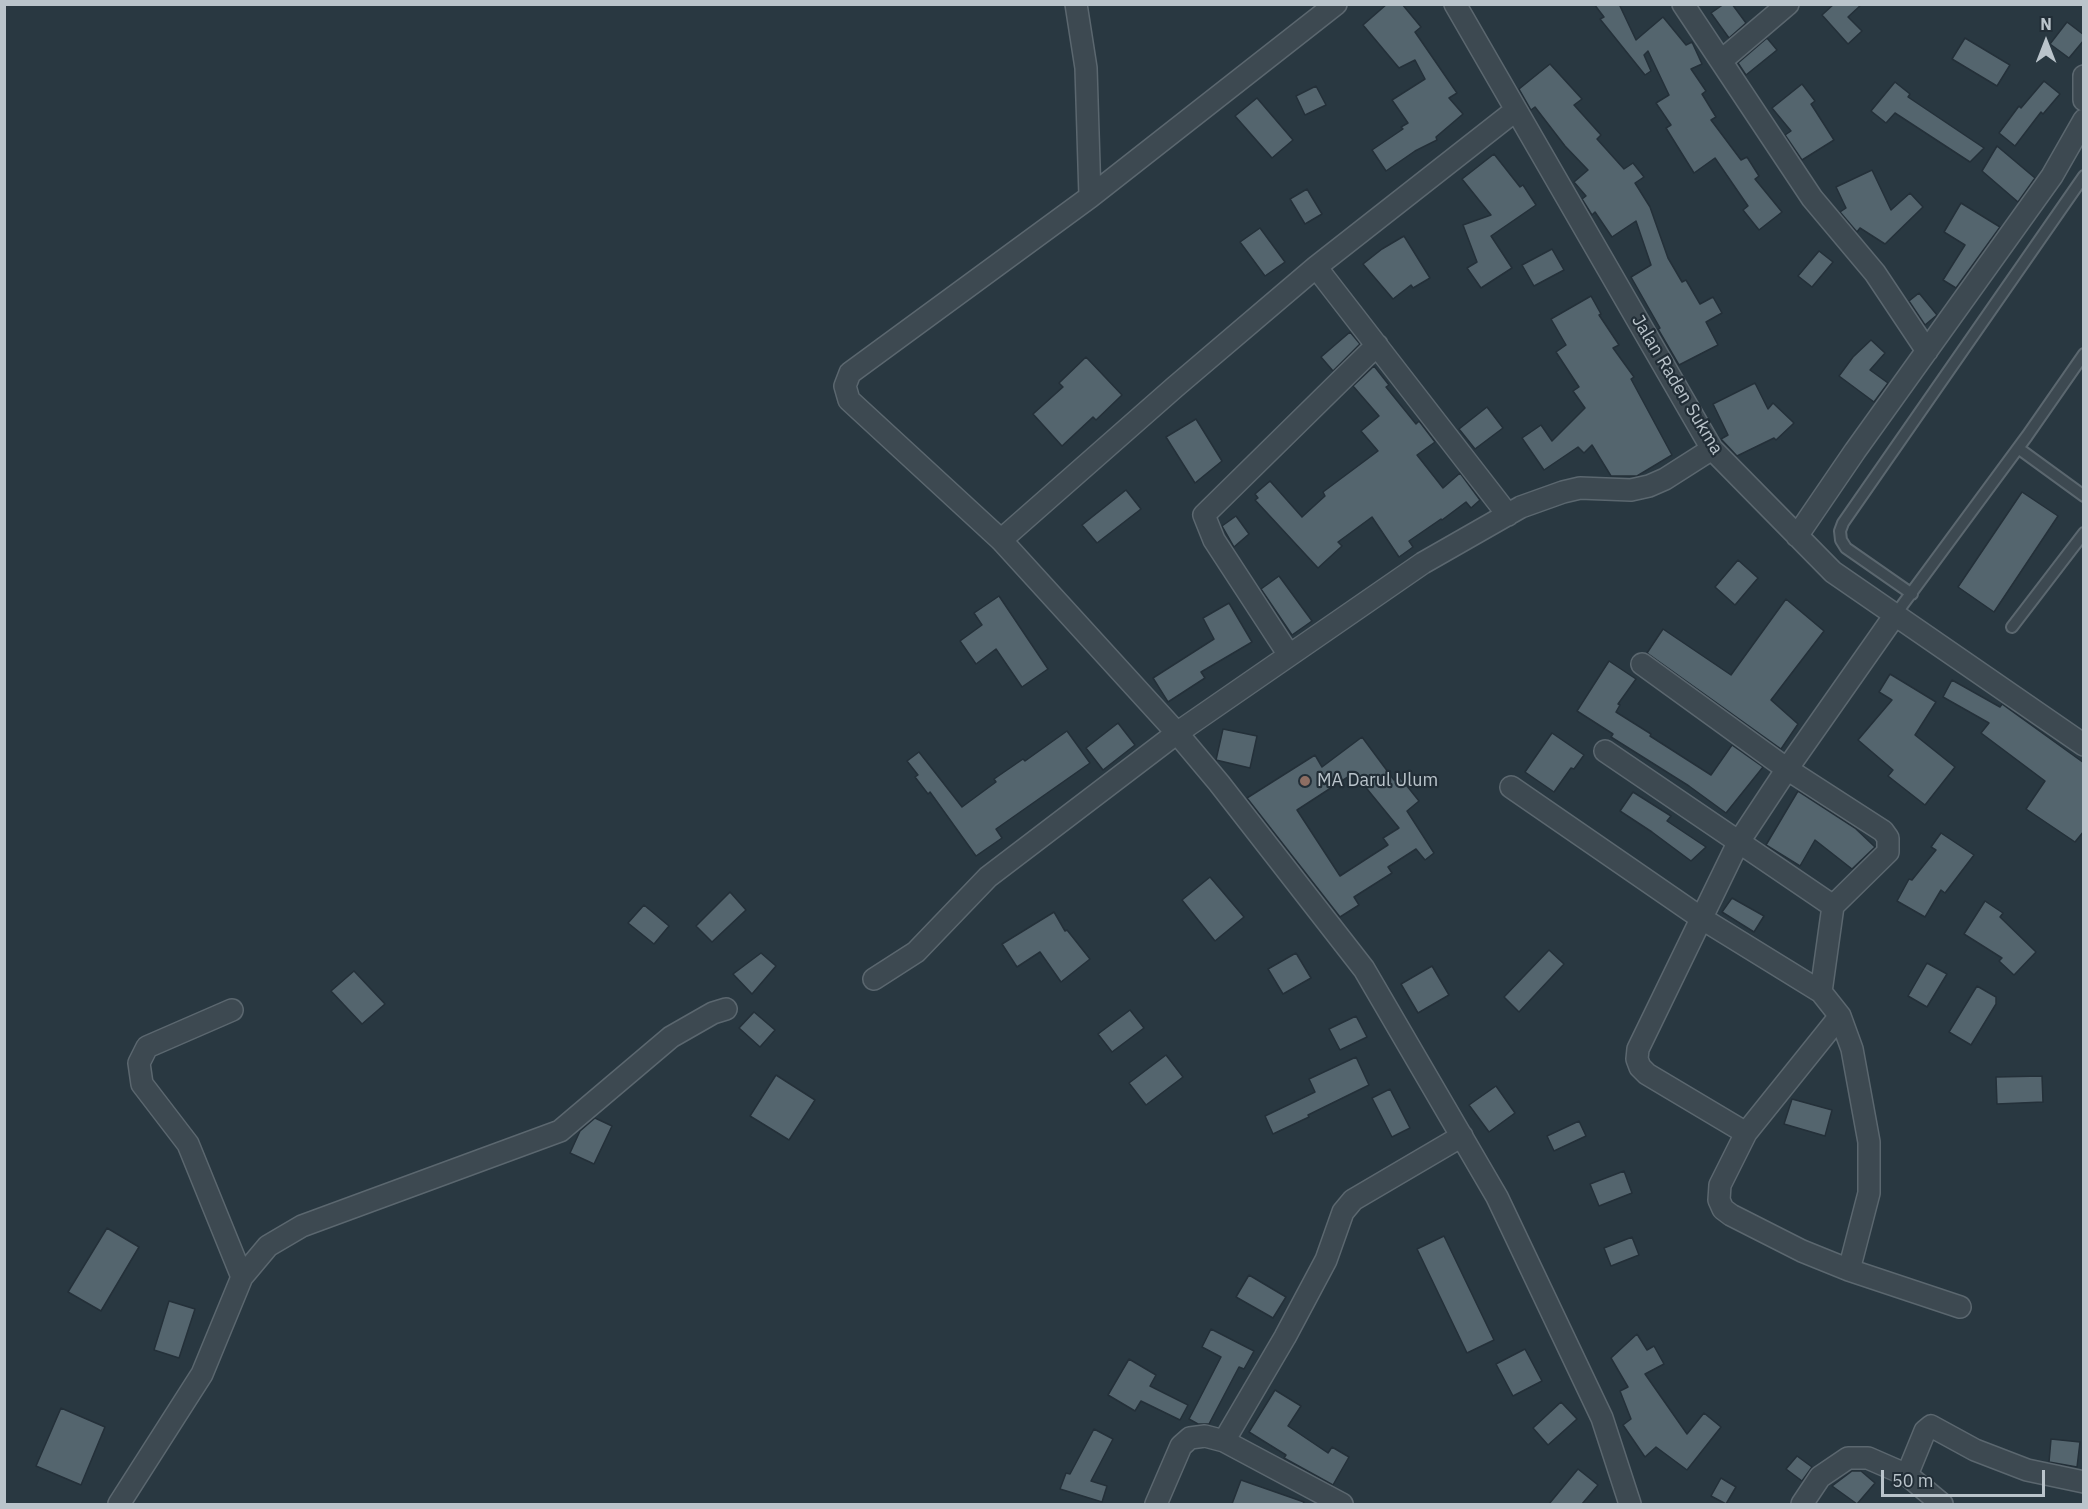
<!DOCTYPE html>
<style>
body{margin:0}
#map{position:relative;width:2088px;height:1509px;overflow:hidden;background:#293841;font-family:"IBM Plex Sans",sans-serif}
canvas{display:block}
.frame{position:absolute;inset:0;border:6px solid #bac4cb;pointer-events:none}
.north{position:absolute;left:2016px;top:12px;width:60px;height:60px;-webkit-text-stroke:4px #222e37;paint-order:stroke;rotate:0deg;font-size:16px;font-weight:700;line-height:24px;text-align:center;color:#bac4cb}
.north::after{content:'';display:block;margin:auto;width:21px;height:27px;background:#bac4cb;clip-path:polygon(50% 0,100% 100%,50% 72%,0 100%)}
.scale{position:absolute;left:1881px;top:1470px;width:164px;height:27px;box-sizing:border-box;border:3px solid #bac4cb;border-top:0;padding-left:8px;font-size:18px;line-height:21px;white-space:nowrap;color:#bac4cb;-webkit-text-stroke:4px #222e37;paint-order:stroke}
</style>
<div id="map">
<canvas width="2088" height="1509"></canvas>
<div class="frame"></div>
<div class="north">N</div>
<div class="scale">50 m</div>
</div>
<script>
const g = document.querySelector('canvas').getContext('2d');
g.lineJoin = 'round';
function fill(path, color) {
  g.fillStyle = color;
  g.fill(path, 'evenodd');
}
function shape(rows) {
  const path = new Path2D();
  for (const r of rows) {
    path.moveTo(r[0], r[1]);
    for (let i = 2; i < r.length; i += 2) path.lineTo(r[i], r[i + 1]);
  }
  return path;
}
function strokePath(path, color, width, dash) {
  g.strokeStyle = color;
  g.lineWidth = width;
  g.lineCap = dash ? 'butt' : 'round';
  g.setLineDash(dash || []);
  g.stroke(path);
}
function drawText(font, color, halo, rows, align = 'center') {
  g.font = font + ' "IBM Plex Sans",sans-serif';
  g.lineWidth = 4.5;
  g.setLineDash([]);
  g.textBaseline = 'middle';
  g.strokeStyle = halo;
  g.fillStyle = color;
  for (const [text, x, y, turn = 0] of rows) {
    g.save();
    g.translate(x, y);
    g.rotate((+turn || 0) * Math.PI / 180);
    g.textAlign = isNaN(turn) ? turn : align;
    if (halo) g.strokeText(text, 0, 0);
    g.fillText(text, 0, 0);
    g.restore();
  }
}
const building = shape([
 [1387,4,1402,4,1421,27,1415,32,1457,93,1449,98,1463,114,1436,137,1437,140,1415,151,1386,171,1372,150,1403,129,1401,127,1408,123,1392,100,1425,79,1415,60,1399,68,1363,25,1387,4],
 [1594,4,1619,4,1636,40,1663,17,1686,45,1692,42,1702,64,1691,69,1706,91,1702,94,1716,117,1711,120,1741,160,1747,157,1759,176,1755,179,1782,212,1759,230,1743,210,1748,206,1715,158,1694,173,1666,128,1671,125,1656,103,1669,95,1648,51,1644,55,1651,71,1645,75,1600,19,1604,17,1594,4],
 [1724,4,1732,4,1746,23,1729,38,1711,13,1724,4],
 [1834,4,1862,4,1848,17,1862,31,1848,44,1822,15,1834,4],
 [2067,22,2084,35,2084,40,2069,58,2050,44,2067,22],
 [1767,38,1777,50,1746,75,1738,63,1767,38],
 [1965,38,2010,65,1997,86,1952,59,1965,38],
 [1550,64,1582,99,1574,105,1601,135,1597,139,1624,169,1633,163,1644,177,1635,183,1650,207,1668,258,1682,282,1686,280,1700,304,1713,297,1722,313,1706,322,1718,345,1679,365,1658,329,1660,328,1631,277,1651,265,1636,221,1612,237,1595,212,1592,215,1582,199,1586,196,1574,182,1588,170,1565,146,1535,107,1531,110,1519,89,1550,64],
 [2044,81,2060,94,2043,114,2041,112,2015,146,1999,133,2019,106,2021,108,2044,81],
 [1895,82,1910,94,1908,97,1984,148,1970,162,1895,113,1886,123,1871,111,1895,82],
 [1802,84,1815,101,1811,104,1834,140,1802,160,1785,135,1791,131,1772,108,1802,84],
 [1316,86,1326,105,1305,115,1296,96,1316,86],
 [1257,98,1293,140,1272,158,1235,116,1257,98],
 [1997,146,2035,178,2018,202,1982,171,1997,146],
 [1494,154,1520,187,1523,185,1536,205,1491,236,1512,268,1481,288,1467,268,1477,262,1463,225,1491,215,1462,179,1494,154],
 [1872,170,1891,210,1910,193,1923,207,1885,244,1860,228,1857,232,1840,212,1846,208,1836,187,1872,170],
 [1307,189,1322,214,1305,224,1290,199,1307,189],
 [1961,203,2000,227,1956,288,1943,280,1965,245,1944,232,1961,203],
 [1260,228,1285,262,1265,276,1240,242,1260,228],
 [1404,236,1430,278,1413,288,1411,285,1393,299,1363,264,1382,249,1404,236],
 [1552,249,1564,270,1534,286,1522,265,1552,249],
 [1819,251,1833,262,1812,287,1798,276,1819,251],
 [1919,293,1937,315,1925,325,1909,301,1919,293],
 [1591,296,1601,314,1599,315,1619,345,1613,348,1634,377,1631,379,1672,455,1637,476,1611,476,1592,445,1584,453,1578,447,1544,470,1522,438,1541,425,1552,441,1585,408,1573,391,1579,387,1556,352,1566,345,1551,319,1591,296],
 [1350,332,1360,344,1333,371,1321,357,1350,332],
 [1871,340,1885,353,1870,370,1888,383,1874,402,1839,376,1853,357,1871,340],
 [1086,357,1122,395,1096,420,1093,417,1062,446,1033,414,1063,387,1059,383,1086,357],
 [1374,366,1389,385,1386,387,1416,424,1419,421,1435,442,1417,455,1443,488,1460,473,1480,500,1471,508,1466,502,1442,520,1441,519,1409,541,1413,547,1399,557,1372,517,1338,542,1342,546,1318,568,1255,500,1258,498,1255,494,1270,481,1302,517,1325,496,1323,492,1378,451,1361,431,1379,416,1353,386,1374,366],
 [1755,383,1768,409,1773,403,1794,423,1776,440,1774,438,1737,456,1721,439,1728,435,1713,404,1755,383],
 [1487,407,1503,428,1475,449,1459,429,1487,407],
 [1196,419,1222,461,1195,483,1166,437,1196,419],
 [1126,490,1141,509,1097,543,1082,525,1126,490],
 [2022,492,2058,516,1994,612,1958,587,2022,492],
 [1236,516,1249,534,1234,547,1222,526,1236,516],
 [1738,560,1758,578,1735,605,1715,587,1738,560],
 [1279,576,1312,621,1292,635,1261,589,1279,576],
 [999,596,1048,669,1022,687,996,649,976,664,960,641,982,625,974,613,999,596],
 [1786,599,1824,631,1771,700,1798,724,1781,749,1647,653,1663,629,1731,675,1786,599],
 [1229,603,1252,642,1201,672,1205,678,1168,702,1153,678,1214,639,1203,618,1229,603],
 [1609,661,1636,679,1618,704,1620,705,1616,712,1651,734,1650,736,1711,775,1732,745,1763,767,1726,813,1689,786,1611,737,1613,734,1577,711,1609,661],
 [1890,674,1936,702,1915,735,1955,767,1925,805,1888,776,1893,770,1858,740,1892,700,1879,692,1890,674],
 [1952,680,2000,707,2002,704,2084,763,2084,831,2075,842,2026,809,2045,781,1981,733,1989,723,1943,697,1952,680],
 [1118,723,1135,745,1103,770,1086,748,1118,723],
 [1223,729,1257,736,1250,768,1216,760,1223,729],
 [1067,731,1090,763,996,829,1002,838,976,856,930,792,928,794,915,777,918,775,907,761,919,752,962,807,996,782,994,779,1023,759,1025,761,1067,731],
 [1552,733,1584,755,1574,769,1571,768,1554,792,1525,772,1552,733],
 [1362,737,1394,780,1399,776,1419,801,1407,811,1434,853,1425,860,1416,849,1388,867,1392,873,1354,897,1359,905,1340,917,1247,798,1315,755,1322,767,1362,737],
 [1354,773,1399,828,1383,838,1388,845,1340,876,1297,810,1354,773],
 [1798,791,1855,828,1875,847,1852,869,1815,840,1800,866,1766,845,1798,791],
 [1633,792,1671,816,1667,821,1706,847,1691,861,1652,832,1620,811,1633,792],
 [1941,833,1974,855,1945,893,1941,890,1925,917,1897,901,1909,879,1912,880,1936,850,1931,847,1941,833],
 [1210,877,1244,917,1215,941,1182,900,1210,877],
 [730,892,746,910,712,942,696,926,730,892],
 [1732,898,1764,916,1754,932,1722,912,1732,898],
 [1985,901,2003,913,2000,917,2036,952,2014,975,1999,961,2002,958,1964,934,1985,901],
 [644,905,669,926,654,944,628,923,644,905],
 [1054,912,1065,931,1067,930,1090,959,1061,982,1040,952,1017,967,1002,944,1054,912],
 [1549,950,1564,964,1519,1012,1504,997,1549,950],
 [761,953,776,966,752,994,733,974,761,953],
 [1296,953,1311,978,1283,994,1268,969,1296,953],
 [1927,963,1947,974,1927,1007,1908,996,1927,963],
 [1432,966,1449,995,1418,1013,1401,984,1432,966],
 [354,971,385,1004,362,1024,331,991,354,971],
 [1977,986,1996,997,1996,1004,1971,1045,1949,1032,1977,986],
 [1130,1010,1144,1028,1112,1052,1098,1034,1130,1010],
 [754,1012,775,1030,760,1047,739,1028,754,1012],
 [1356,1016,1367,1037,1340,1050,1329,1029,1356,1016],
 [1166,1055,1183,1077,1146,1105,1129,1083,1166,1055],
 [1356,1057,1369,1085,1308,1115,1309,1117,1273,1134,1265,1116,1315,1092,1309,1079,1356,1057],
 [776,1075,815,1100,789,1140,750,1116,776,1075],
 [2042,1076,2043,1102,1997,1104,1996,1077,2042,1076],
 [1496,1086,1515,1113,1489,1132,1469,1105,1496,1086],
 [1390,1089,1410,1128,1392,1137,1372,1098,1390,1089],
 [1792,1099,1832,1110,1825,1136,1784,1124,1792,1099],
 [595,1118,612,1126,594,1164,570,1153,580,1131,595,1118],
 [1579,1121,1586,1136,1554,1151,1547,1136,1579,1121],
 [1624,1171,1632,1193,1599,1206,1590,1184,1624,1171],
 [107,1228,139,1247,101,1311,68,1292,107,1228],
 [1444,1236,1494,1340,1467,1353,1417,1249,1444,1236],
 [1632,1237,1639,1255,1611,1266,1604,1248,1632,1237],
 [1249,1275,1286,1297,1273,1318,1236,1297,1249,1275],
 [169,1301,195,1309,179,1358,154,1350,169,1301],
 [1211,1329,1254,1351,1244,1369,1239,1367,1209,1424,1198,1424,1189,1419,1221,1357,1202,1347,1211,1329],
 [1637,1334,1647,1350,1654,1346,1664,1364,1645,1374,1687,1434,1704,1413,1721,1427,1687,1470,1656,1447,1645,1457,1623,1425,1631,1419,1620,1391,1628,1387,1611,1358,1637,1334],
 [1525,1349,1542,1381,1513,1396,1496,1364,1525,1349],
 [1129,1359,1156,1375,1150,1386,1188,1405,1180,1420,1141,1401,1135,1411,1108,1395,1129,1359],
 [1275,1390,1301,1406,1288,1426,1328,1453,1332,1447,1349,1457,1333,1485,1284,1458,1286,1455,1249,1432,1275,1390],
 [1561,1402,1577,1419,1548,1445,1533,1428,1561,1402],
 [61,1408,105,1427,81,1485,36,1466,61,1408],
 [1094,1429,1113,1439,1091,1481,1107,1486,1102,1502,1060,1489,1066,1473,1070,1474,1094,1429],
 [2051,1439,2080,1442,2077,1467,2049,1462,2051,1439],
 [1797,1456,1812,1467,1802,1481,1786,1469,1797,1456],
 [1578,1469,1598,1485,1582,1504,1549,1504,1578,1469],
 [1852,1471,1861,1471,1875,1483,1857,1504,1832,1486,1852,1471],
 [1721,1478,1736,1487,1726,1504,1711,1496,1721,1478],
 [1241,1480,1304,1502,1303,1504,1232,1504,1241,1480]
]);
fill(building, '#54656e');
strokePath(building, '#243039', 1.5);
const lane = shape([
 [2018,448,2084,496],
 [1912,594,1846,548,1841,540,1840,531,1843,523,2084,176],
 [1895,615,2027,436,2084,354],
 [2012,627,2084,533]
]);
const street = shape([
 [1076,4,1086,68,1090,197],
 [1336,4,1090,197,850,373,845,386,849,400,1001,540,1177,733,1219,783,1364,969,1497,1197,1602,1418,1630,1504],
 [1455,4,1712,449,1833,572,2084,745],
 [1683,4,1812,198,1875,273,1927,351],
 [1721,61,1788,4],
 [2084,76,2084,100],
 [1316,267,1516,110],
 [1797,536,1855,451,2052,176,2084,120],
 [1001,540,1175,387,1316,267,1508,515],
 [1289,655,1214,540,1204,515,1377,345],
 [1642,664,1787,769,1883,831,1888,838,1888,852,1833,906,1821,992],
 [1605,751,1833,906],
 [1511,787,1701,918,1821,992,1840,1016,1852,1049,1869,1142,1869,1193,1849,1270],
 [874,979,916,952,988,877,1177,733,1423,563,1521,507,1563,492,1580,488,1631,490,1649,486,1665,479,1712,449],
 [232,1010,147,1047,139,1063,142,1084,188,1144,242,1277],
 [1840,1016,1746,1133,1720,1185,1719,1200,1723,1209,1731,1215,1802,1251,1849,1270,1960,1307],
 [1746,1133,1647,1074,1640,1067,1637,1059,1638,1049,1738,843,1787,769,1895,615],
 [1224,1441,1285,1337,1326,1260,1343,1212,1353,1200,1462,1136],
 [1907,1475,1925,1431,1931,1426,1975,1450,2027,1470,2084,1482],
 [119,1504,202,1374,242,1277,268,1246,302,1226,560,1131,671,1037,713,1013,726,1009],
 [1156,1504,1181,1446,1190,1438,1205,1436,1224,1441,1342,1504],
 [1802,1504,1820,1477,1848,1458,1868,1458,1907,1475,1942,1504]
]);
strokePath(lane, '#5b676f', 14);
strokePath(street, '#5b676f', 24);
strokePath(lane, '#3d4951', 10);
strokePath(street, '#3d4951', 21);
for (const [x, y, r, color] of [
 [1305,781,6,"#8d6e63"]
]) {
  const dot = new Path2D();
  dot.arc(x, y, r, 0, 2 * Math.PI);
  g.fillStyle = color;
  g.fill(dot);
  strokePath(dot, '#222e37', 2);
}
drawText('18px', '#bac4cb', '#222e37', [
 ["Jalan Raden Sukma",1677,385,59]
]);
drawText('18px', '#bac4cb', '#222e37', [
 ["MA Darul Ulum",1317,781]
], 'left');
</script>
